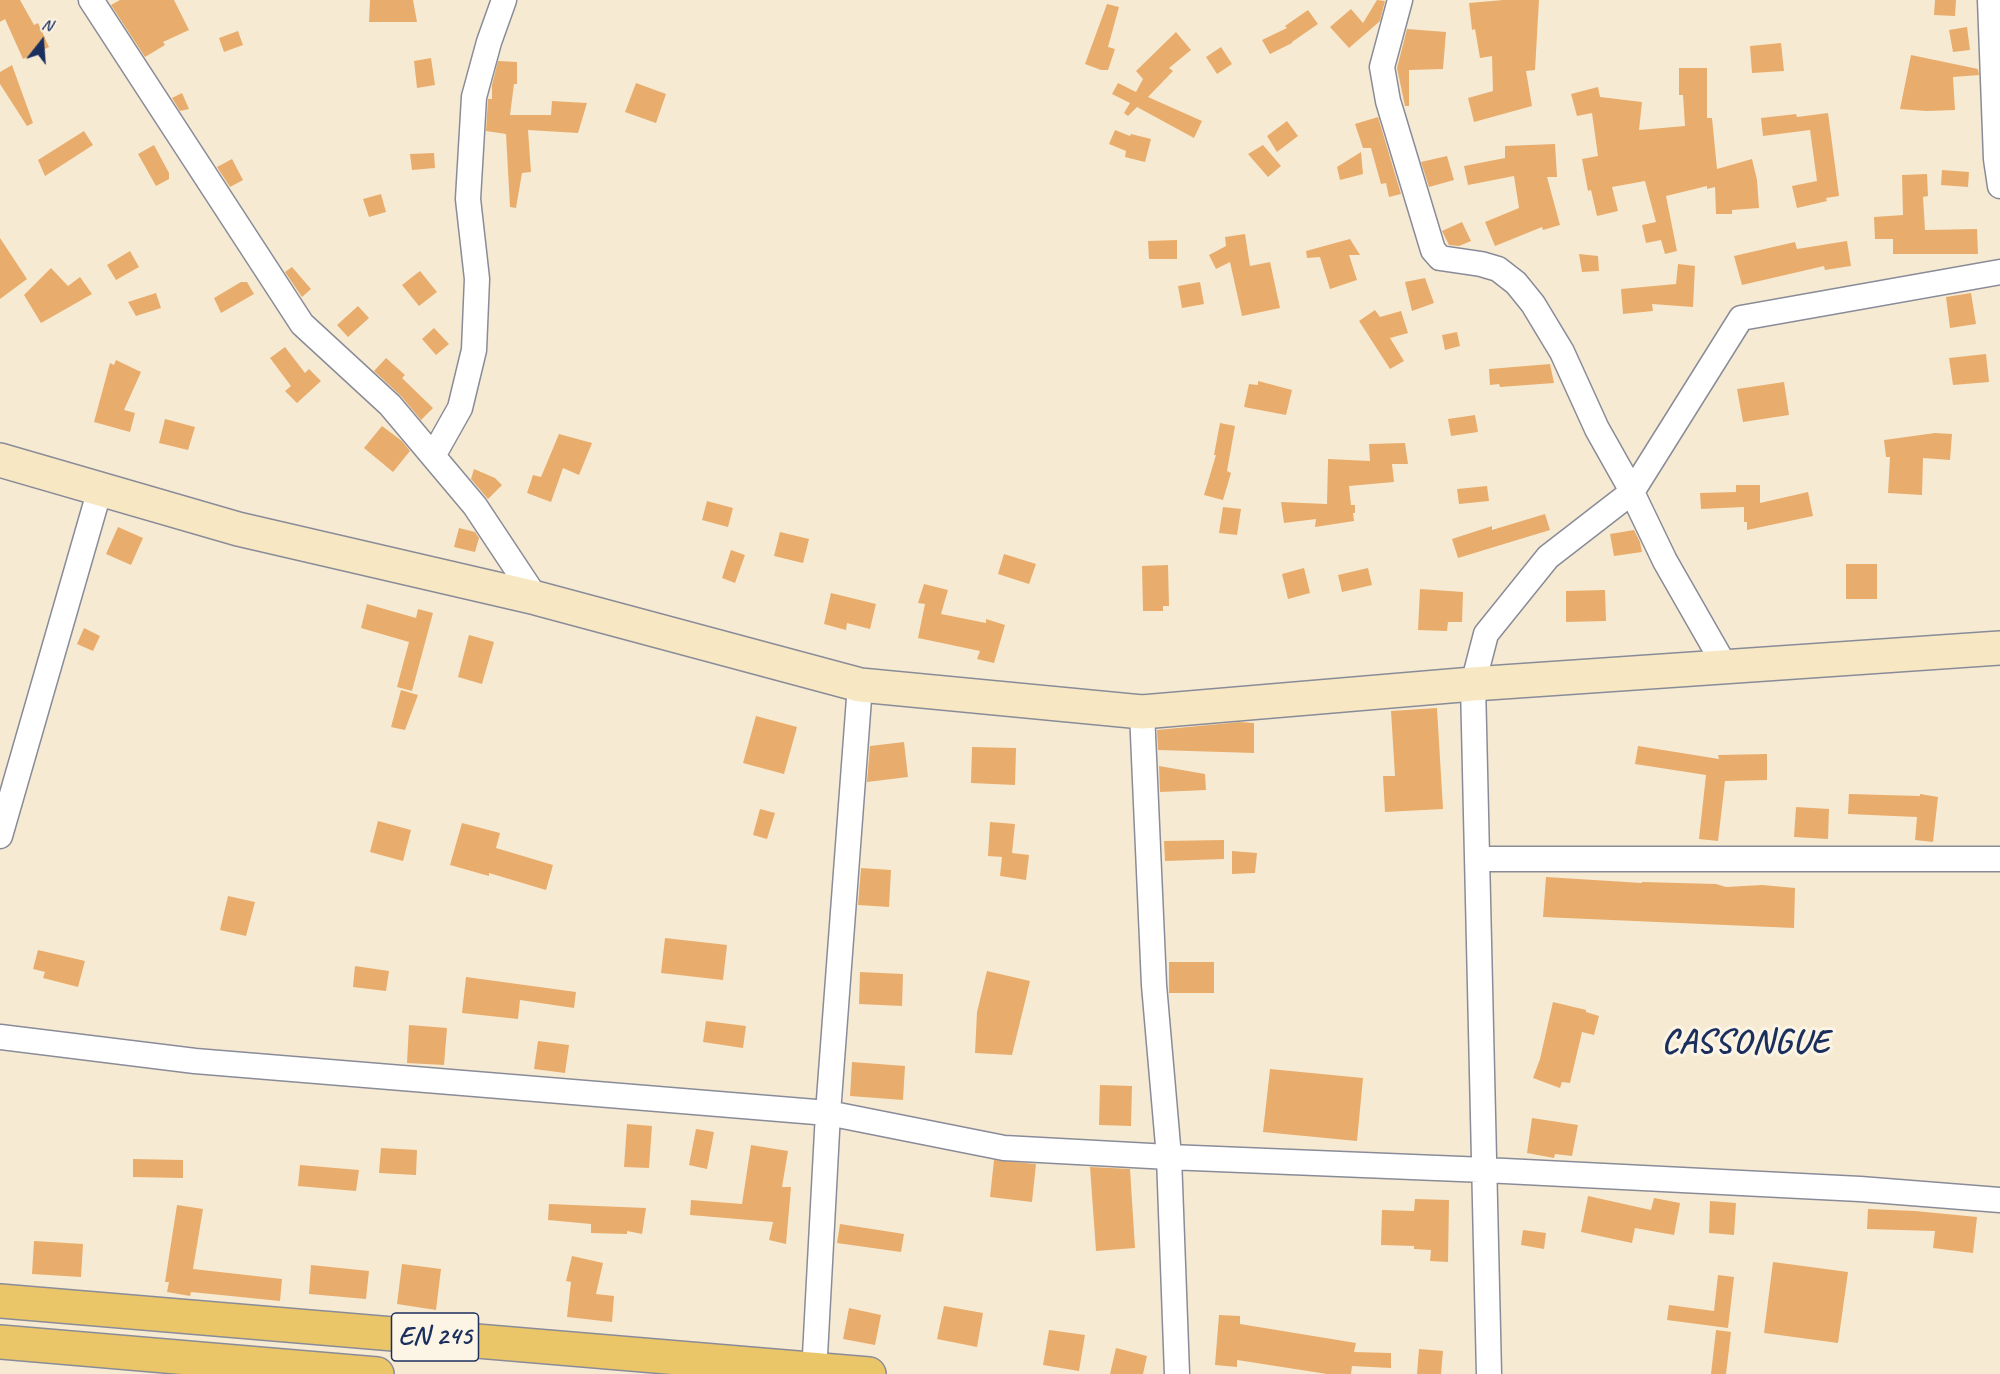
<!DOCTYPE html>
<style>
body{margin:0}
#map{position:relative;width:2000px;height:1374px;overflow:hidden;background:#f7ead3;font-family:Caveat,sans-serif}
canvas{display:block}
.north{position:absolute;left:12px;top:12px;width:60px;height:60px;-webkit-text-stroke:4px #fcf5e5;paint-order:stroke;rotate:17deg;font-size:16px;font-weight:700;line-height:24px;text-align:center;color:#1b2f5e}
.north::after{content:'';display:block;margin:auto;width:21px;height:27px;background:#1b2f5e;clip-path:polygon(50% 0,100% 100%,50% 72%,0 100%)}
</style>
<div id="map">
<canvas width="2000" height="1374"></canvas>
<div class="north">N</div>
</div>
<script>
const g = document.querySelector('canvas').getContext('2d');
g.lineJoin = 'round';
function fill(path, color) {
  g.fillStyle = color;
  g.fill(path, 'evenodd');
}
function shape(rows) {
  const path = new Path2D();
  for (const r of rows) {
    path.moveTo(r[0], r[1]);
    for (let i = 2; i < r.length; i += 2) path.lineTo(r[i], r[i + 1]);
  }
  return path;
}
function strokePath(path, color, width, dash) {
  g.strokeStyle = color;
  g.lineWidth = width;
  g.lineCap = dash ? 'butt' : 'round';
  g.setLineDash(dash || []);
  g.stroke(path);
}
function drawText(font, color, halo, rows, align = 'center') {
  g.font = font + ' Caveat,sans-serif';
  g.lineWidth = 6;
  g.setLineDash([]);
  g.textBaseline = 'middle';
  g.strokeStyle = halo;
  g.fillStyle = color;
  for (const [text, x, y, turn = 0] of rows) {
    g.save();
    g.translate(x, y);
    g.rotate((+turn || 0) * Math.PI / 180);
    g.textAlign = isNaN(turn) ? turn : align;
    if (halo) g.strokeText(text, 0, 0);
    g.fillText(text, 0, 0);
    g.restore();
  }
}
fill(shape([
 [0,0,20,0,34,25,38,23,49,47,23,59,5,19,0,22],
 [120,0,174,0,189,30,163,42,165,45,145,57,111,5],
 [370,0,413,0,417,22,369,22],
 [1377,0,1385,1,1380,21,1349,48,1330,27,1351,9,1363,23],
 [1503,0,1539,0,1535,70,1526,71,1532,106,1474,122,1468,98,1493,91,1492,56,1480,58,1475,29,1472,30,1469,3],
 [1935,0,1956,0,1955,16,1934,15],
 [1107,4,1119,7,1108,47,1115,49,1108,70,1101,70,1085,64],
 [1308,10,1318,24,1292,42,1292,43,1270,54,1262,40,1287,28,1285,26],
 [1967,27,1970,50,1953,52,1949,30],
 [1407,29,1446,32,1443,69,1409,70,1409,106,1405,106,1397,68],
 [238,31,243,45,224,52,219,38],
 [1176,32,1191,50,1169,68,1173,71,1148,97,1202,121,1194,138,1137,107,1128,116,1124,113,1130,103,1112,94,1118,83,1136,92,1143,79,1136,71],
 [1781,43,1784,71,1752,73,1750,46],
 [1221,47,1232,64,1217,74,1206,57],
 [1911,55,1978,69,1979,75,1953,77,1955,110,1926,111,1900,109],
 [431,58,435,85,417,88,414,61],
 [498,61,517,62,517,84,514,84,510,115,551,115,552,101,587,103,578,133,528,130,531,172,522,173,516,208,510,207,506,134,486,131,488,99,492,99,492,85],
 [12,65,33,123,27,126,0,84,0,72],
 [1679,68,1707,68,1707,118,1712,118,1717,169,1752,159,1757,180,1759,208,1732,210,1732,214,1716,214,1715,187,1707,189,1707,186,1666,196,1677,251,1665,254,1661,240,1646,243,1642,225,1656,222,1645,181,1612,187,1618,211,1597,216,1591,190,1588,191,1582,159,1598,156,1592,113,1577,116,1571,94,1598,87,1600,97,1642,102,1639,130,1685,126,1683,95,1679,95],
 [636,83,666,94,656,123,625,112],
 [182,93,189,109,180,111,172,98],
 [1828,113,1839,196,1826,198,1827,201,1797,208,1792,186,1817,181,1810,130,1763,136,1761,118,1796,114,1797,117],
 [1378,117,1401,194,1389,197,1386,183,1381,184,1371,148,1363,148,1355,124],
 [1287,121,1298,136,1277,152,1267,136],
 [1115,130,1130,136,1131,134,1151,139,1145,162,1125,157,1126,151,1109,144],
 [84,131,93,145,45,176,38,160],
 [1555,144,1557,177,1547,177,1560,225,1543,230,1542,227,1495,246,1485,222,1519,208,1514,176,1468,185,1464,166,1505,158,1505,146],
 [154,145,169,173,169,179,156,186,138,154],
 [1263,145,1281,166,1268,177,1248,154],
 [1361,152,1363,174,1340,180,1337,167],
 [434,153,435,168,412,170,410,154],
 [1447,156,1454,180,1429,187,1421,162],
 [232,159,243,180,230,187,217,167],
 [1942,170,1969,172,1968,187,1941,185],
 [1927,174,1928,196,1923,197,1925,230,1977,229,1978,254,1893,254,1893,239,1875,239,1874,217,1903,215,1902,175],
 [381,194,386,212,369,217,363,199],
 [1462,222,1471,241,1459,246,1449,245,1442,231],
 [1245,234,1250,266,1270,262,1280,308,1242,316,1230,262,1216,269,1209,255,1226,246,1225,237],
 [0,238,27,279,0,299],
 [1350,239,1360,255,1349,255,1357,280,1330,289,1320,257,1307,258,1306,251],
 [1177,240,1177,259,1149,259,1148,241],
 [1847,241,1851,266,1825,270,1824,266,1742,285,1734,256,1795,242,1797,249],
 [130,251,139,267,116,280,107,265],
 [1579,254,1598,256,1599,271,1582,272],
 [1678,264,1695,266,1693,307,1652,304,1653,311,1623,314,1621,289,1676,284],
 [292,267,311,289,302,297,285,272],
 [51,268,68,286,80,277,92,294,41,323,24,295],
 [420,271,437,292,419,306,402,285],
 [1425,278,1434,303,1412,311,1405,282],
 [241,282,247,282,254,294,221,313,214,298],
 [1200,282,1204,304,1182,308,1178,286],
 [156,293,161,308,136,316,128,302],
 [1971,293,1976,324,1950,328,1946,297],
 [358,306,369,318,348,337,337,325],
 [1375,310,1380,317,1401,311,1408,333,1390,338,1404,361,1390,369,1359,321],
 [434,328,449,344,436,355,422,339],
 [1457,332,1460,346,1445,350,1442,335],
 [285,347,305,373,309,369,321,381,297,403,285,391,291,386,270,358],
 [1986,354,1989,382,1953,385,1949,358],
 [386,358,405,375,402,378,433,408,421,420,401,396,374,371],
 [116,360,141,372,124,410,135,413,130,432,94,422,110,363,114,365],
 [1550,364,1554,383,1500,387,1499,384,1490,385,1489,369],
 [1258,381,1292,390,1286,415,1244,407,1249,384,1258,385],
 [1784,382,1789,415,1743,422,1737,389],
 [1475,415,1478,432,1451,436,1448,419],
 [165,419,195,427,188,450,159,443],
 [1220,423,1235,426,1227,471,1231,473,1223,500,1204,495,1216,455,1214,455],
 [382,426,402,441,410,451,393,472,364,448],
 [1935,433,1952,434,1950,460,1923,458,1922,495,1888,493,1890,457,1886,457,1884,440],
 [559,434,592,443,579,475,563,468,551,502,527,493,533,475,541,477],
 [1405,443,1408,464,1392,464,1394,482,1349,486,1351,505,1355,505,1355,513,1353,513,1354,521,1315,527,1316,519,1284,523,1281,502,1327,504,1328,459,1370,461,1369,444],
 [474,469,495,478,502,485,488,499,471,479],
 [1736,485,1760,485,1760,503,1808,492,1813,516,1747,530,1747,522,1744,522,1744,507,1701,509,1700,493,1736,492],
 [1487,486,1489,501,1459,504,1457,489],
 [707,501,733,508,728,527,702,520],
 [1223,507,1241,509,1237,535,1219,533],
 [1545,514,1550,530,1458,558,1452,539,1492,526,1492,530],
 [118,527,143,538,131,565,106,554],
 [459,528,475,532,479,538,475,552,454,547],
 [1634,530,1640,542,1642,552,1614,556,1610,534],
 [780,532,809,539,803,563,774,556],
 [731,550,745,555,735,583,722,578],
 [1004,554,1036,564,1029,584,998,574],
 [1846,564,1877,564,1877,599,1846,599],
 [1168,565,1169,606,1163,606,1163,611,1143,611,1142,566],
 [1304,568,1310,593,1288,599,1282,574],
 [1368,568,1372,585,1342,592,1338,575],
 [924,584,948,590,941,614,986,623,986,619,1005,625,994,663,977,659,980,651,918,638,925,604,918,603],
 [1420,589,1463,592,1462,622,1448,622,1447,631,1418,630],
 [1605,590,1606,621,1566,622,1566,591],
 [831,593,876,604,870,629,847,623,846,630,824,624],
 [367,604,416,618,418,609,433,613,412,691,397,687,409,642,361,628],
 [84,628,100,636,93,651,77,644],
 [469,635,494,642,482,684,458,677],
 [401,690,418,695,405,730,391,727],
 [1437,708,1443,809,1385,812,1383,776,1395,776,1391,711],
 [756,716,797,727,784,774,743,763],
 [1240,722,1254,723,1254,753,1158,750,1157,730],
 [904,742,908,777,867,782,870,746],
 [1638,746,1719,759,1718,755,1767,754,1767,780,1725,781,1718,841,1699,839,1706,775,1635,764],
 [972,747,1016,748,1015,785,971,783],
 [1159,766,1205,774,1206,790,1160,792],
 [1849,794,1920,796,1920,794,1938,797,1933,842,1915,840,1917,817,1848,814],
 [1796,807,1829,809,1828,839,1794,837],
 [760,809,775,813,767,839,753,835],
 [378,821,411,830,403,861,370,852],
 [990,822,1015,824,1012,853,1029,855,1026,880,1000,876,1002,857,988,856],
 [462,823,500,833,496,848,553,865,546,890,489,873,489,876,450,865],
 [1224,840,1224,859,1165,861,1164,841],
 [1232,851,1257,853,1255,873,1232,874],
 [861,868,891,870,889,907,858,905],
 [1546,877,1642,883,1642,882,1716,884,1726,887,1762,885,1795,888,1794,928,1543,917],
 [228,896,255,902,246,936,220,930],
 [665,938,727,945,723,980,661,973],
 [38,950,85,961,78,987,43,978,45,972,33,969],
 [1169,962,1214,962,1214,993,1169,993],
 [355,966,389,971,386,991,353,987],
 [987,971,1030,981,1012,1055,975,1053,977,1012],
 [860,972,903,974,902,1006,859,1004],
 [466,977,576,992,574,1008,520,1000,518,1019,462,1013],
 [1553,1002,1586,1010,1586,1012,1599,1016,1594,1035,1582,1032,1570,1083,1562,1082,1560,1088,1533,1078,1540,1059],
 [706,1021,746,1026,743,1048,703,1042],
 [409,1025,447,1028,444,1065,407,1063],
 [538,1041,569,1045,565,1073,534,1069],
 [852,1062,905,1066,903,1100,850,1096],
 [1270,1069,1363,1078,1357,1141,1263,1132],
 [1100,1085,1132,1086,1131,1126,1099,1125],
 [1532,1118,1578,1125,1572,1156,1555,1154,1554,1158,1527,1153],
 [627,1124,652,1126,649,1168,624,1167],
 [696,1129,714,1132,707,1169,689,1165],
 [751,1145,788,1151,782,1187,791,1187,786,1244,769,1240,773,1222,690,1215,691,1200,742,1204],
 [381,1148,417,1150,416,1175,379,1173],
 [133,1159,183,1160,183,1178,133,1177],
 [994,1160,1036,1164,1032,1202,990,1197],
 [300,1165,359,1170,356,1191,298,1186],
 [1090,1167,1130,1169,1135,1248,1096,1251],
 [1588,1196,1651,1210,1654,1198,1680,1203,1674,1235,1635,1228,1632,1243,1581,1232],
 [1415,1199,1449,1200,1448,1262,1430,1261,1431,1250,1414,1249,1414,1246,1381,1245,1382,1210,1414,1211],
 [1710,1201,1736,1203,1734,1235,1709,1233],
 [549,1204,646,1208,642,1234,627,1231,627,1234,591,1233,591,1224,548,1220],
 [177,1205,203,1209,193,1269,282,1279,280,1301,191,1292,190,1296,167,1292,169,1282,165,1282],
 [1868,1209,1915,1211,1977,1217,1973,1253,1933,1248,1935,1231,1867,1229],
 [840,1224,904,1234,901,1252,837,1243],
 [1523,1230,1546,1233,1544,1249,1521,1245],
 [34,1241,83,1244,81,1277,32,1274],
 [572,1256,603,1263,596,1294,614,1296,612,1322,567,1317,571,1282,566,1281],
 [1773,1262,1848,1272,1838,1343,1764,1333],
 [402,1264,441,1269,436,1310,397,1304],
 [311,1265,369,1271,366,1299,309,1294],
 [1718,1275,1734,1277,1728,1328,1667,1320,1669,1305,1714,1311],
 [944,1306,983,1313,977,1347,937,1339],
 [849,1308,881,1315,875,1345,843,1339],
 [1219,1315,1240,1316,1240,1324,1356,1343,1354,1352,1391,1353,1391,1368,1352,1366,1351,1374,1327,1374,1237,1360,1237,1367,1215,1365],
 [1049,1330,1085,1335,1079,1371,1043,1365],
 [1716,1330,1731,1332,1726,1374,1711,1374],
 [1116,1348,1147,1356,1143,1374,1110,1374],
 [1419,1349,1443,1351,1441,1374,1417,1374]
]), '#e8ad6c');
const minor = shape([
 [91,0,302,324,390,405,475,506,536,598],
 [1400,0,1382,67,1388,101,1433,250,1440,258,1481,264,1498,269,1516,283,1533,304,1562,352,1597,429,1628,484,1665,561,1725,666],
 [1990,0,1996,159,2000,186],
 [433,456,460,408,474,350,477,279,468,199,474,97,489,42,504,0],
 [1142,712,1154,985,1169,1157,1177,1374],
 [0,836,100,489],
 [1478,859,2000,859],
 [0,1037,195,1061,828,1113,1004,1148,1169,1157,1485,1170,1860,1189,2000,1200],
 [814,1374,828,1113,860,685],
 [1489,1374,1473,684,1486,634,1548,557,1632,492,1741,318,2000,272]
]);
const secondary = shape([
 [0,460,238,529,536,598,860,685,1142,712,1473,684,2000,648]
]);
const primary = shape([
 [0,1301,869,1374],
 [0,1342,377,1374]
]);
strokePath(minor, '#898c98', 27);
strokePath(secondary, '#898c98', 36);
strokePath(primary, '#898c98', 36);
strokePath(minor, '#fff', 24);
strokePath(secondary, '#f7e8c3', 33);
strokePath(primary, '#ebc669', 33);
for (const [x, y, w] of [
 [435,1337,87]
]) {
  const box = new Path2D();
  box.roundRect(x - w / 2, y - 24, w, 48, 4.5);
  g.fillStyle = '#fcf5e5';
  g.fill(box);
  strokePath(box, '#1b2f5e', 1.5);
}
drawText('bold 27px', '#1b2f5e', null, [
 ["EN 245",435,1337]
]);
g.letterSpacing = '1.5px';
drawText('bold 34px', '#1b2f5e', '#fcf5e5', [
 ["CASSONGUE",1746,1043]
]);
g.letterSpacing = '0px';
</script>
